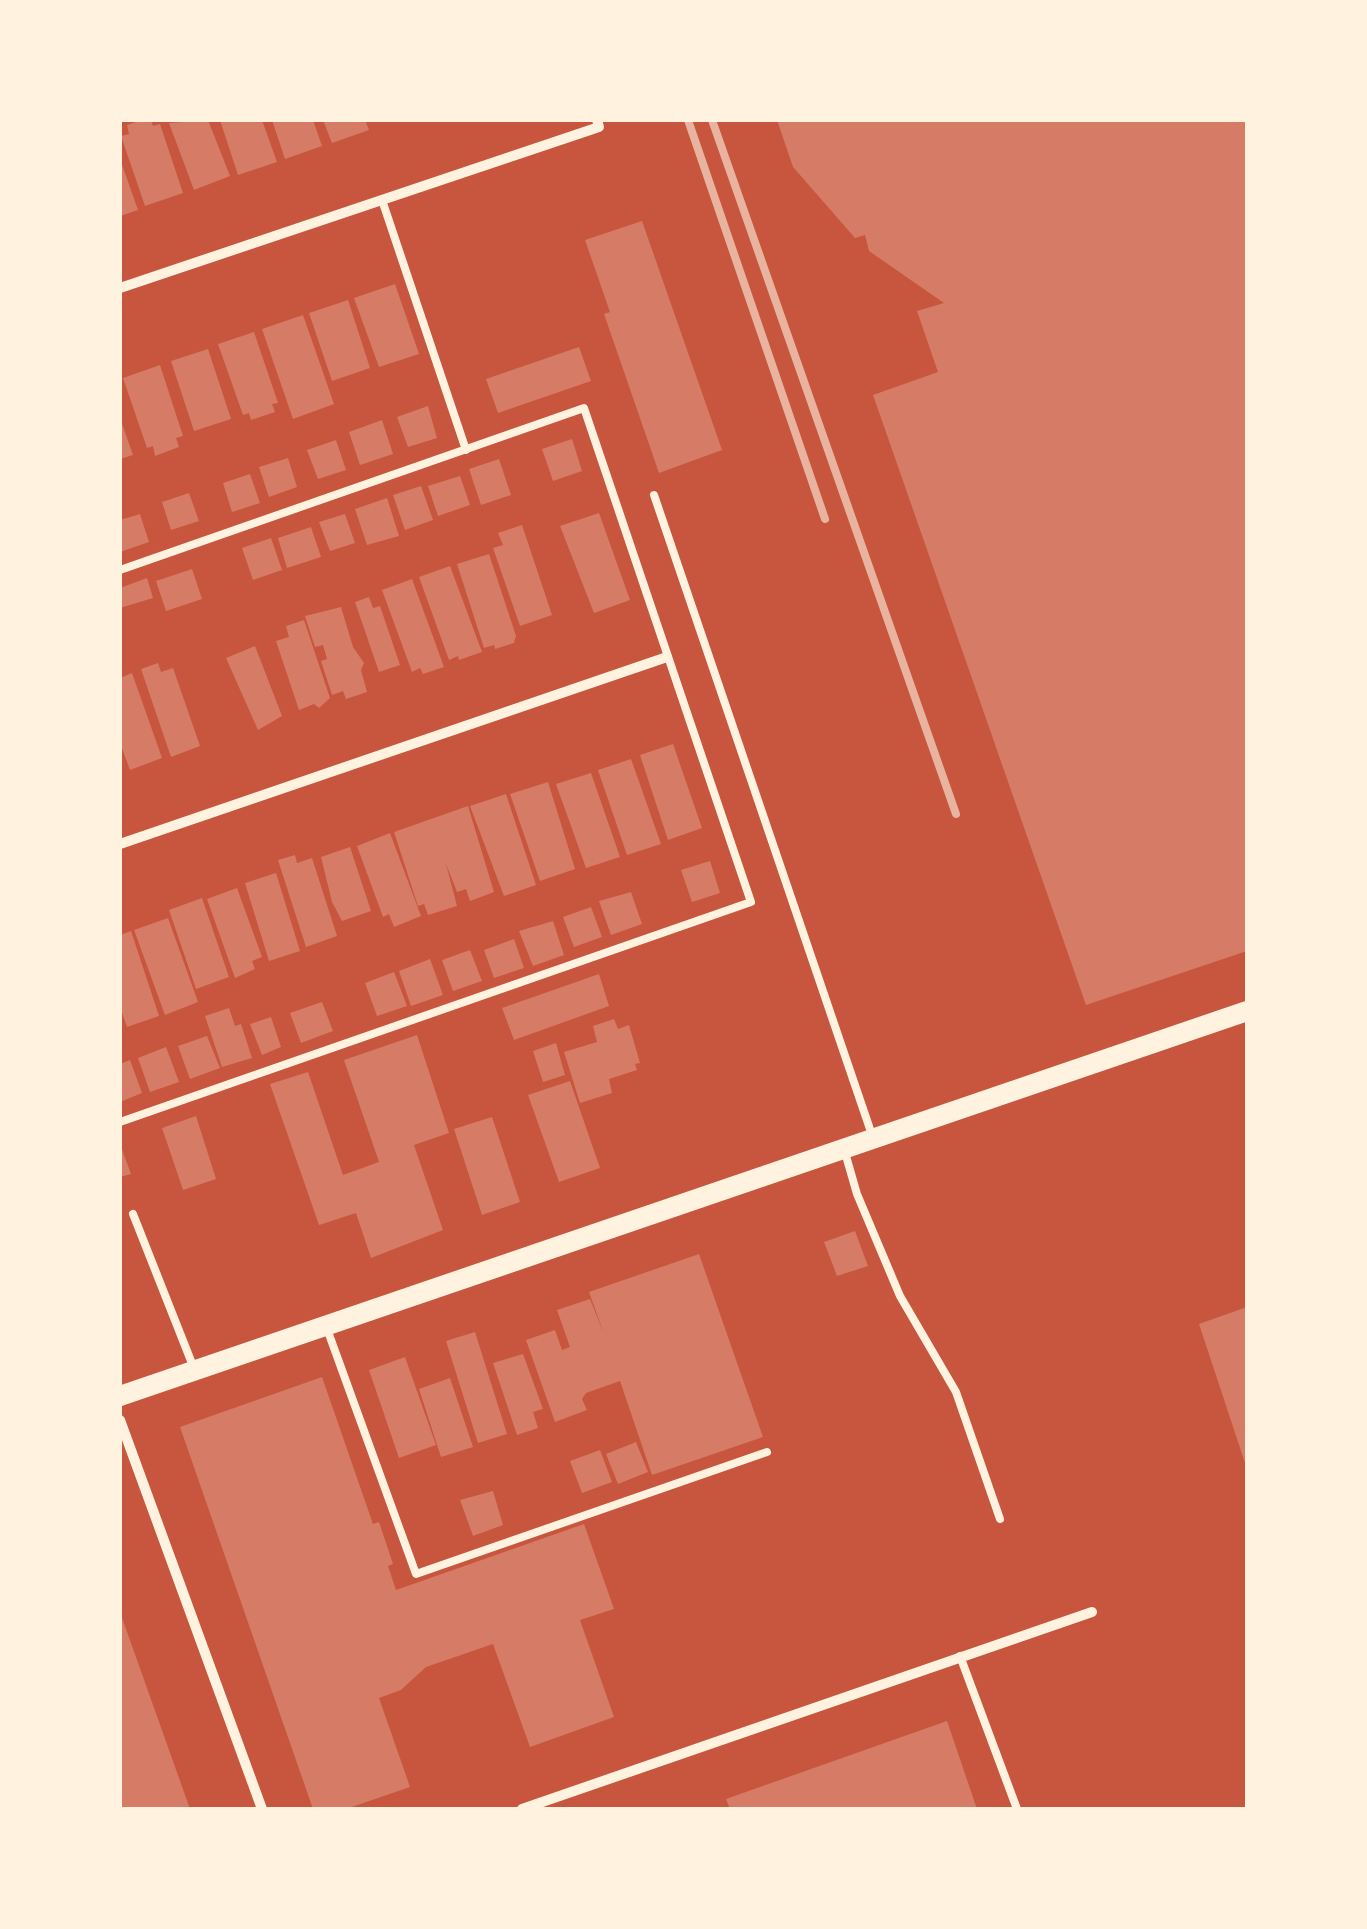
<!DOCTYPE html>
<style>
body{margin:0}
#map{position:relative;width:1367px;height:1929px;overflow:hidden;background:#c8553d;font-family:Lato,sans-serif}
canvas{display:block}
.frame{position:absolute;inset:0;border:122px solid #fff3e0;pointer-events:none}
</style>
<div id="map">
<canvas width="1367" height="1929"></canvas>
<div class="frame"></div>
</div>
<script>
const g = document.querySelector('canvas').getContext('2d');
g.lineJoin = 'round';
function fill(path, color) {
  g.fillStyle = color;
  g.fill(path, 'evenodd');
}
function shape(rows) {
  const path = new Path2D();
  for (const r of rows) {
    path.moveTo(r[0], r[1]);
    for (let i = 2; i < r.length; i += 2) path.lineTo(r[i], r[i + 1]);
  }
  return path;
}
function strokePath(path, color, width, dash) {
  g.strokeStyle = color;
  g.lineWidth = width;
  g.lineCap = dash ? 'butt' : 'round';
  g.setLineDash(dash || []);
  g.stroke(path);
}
fill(shape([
 [142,120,151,120,153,126,160,124,183,193,145,206,121,136,129,134,127,125],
 [208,120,230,176,194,190,169,123],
 [220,120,262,120,277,162,238,175],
 [272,120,313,120,322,146,285,159],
 [323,120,365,120,369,130,332,143],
 [777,120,1247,120,1247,951,1086,1005,873,395,938,372,917,311,944,303,869,251,865,235,855,238,793,167],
 [120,159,138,210,120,216],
 [642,221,722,450,659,473,604,314,610,312,585,240],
 [395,284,419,354,379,367,354,298],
 [348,300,370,368,332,381,309,313],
 [303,315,334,404,293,419,262,329],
 [254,332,278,403,272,404,275,412,251,420,249,413,243,415,218,344],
 [579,347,591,381,498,413,486,379],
 [208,349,231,419,194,431,171,361],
 [160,365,183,436,176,438,179,447,155,456,153,446,147,448,123,378],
 [428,406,437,438,408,447,397,417],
 [120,418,133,455,120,459],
 [382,420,393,454,360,465,349,432],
 [572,439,582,471,553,481,542,449],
 [336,440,346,470,318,479,307,450],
 [288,458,297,487,269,497,259,467],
 [499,459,511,495,481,505,469,469],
 [250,474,260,503,232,512,223,483],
 [460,476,470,505,438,516,428,486],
 [421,486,433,520,405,530,393,495],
 [189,493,199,521,171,530,162,502],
 [387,498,399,536,367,545,355,509],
 [599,513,630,600,594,613,560,526],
 [140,514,149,542,120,552,120,520],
 [345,514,355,543,330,551,319,522],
 [522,525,552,615,520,626,493,548,503,545,498,533],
 [311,527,321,557,287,568,278,538],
 [271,538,282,570,253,580,242,548],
 [489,554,516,636,514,643,495,649,494,645,484,648,457,564],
 [450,566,482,652,459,660,458,656,449,660,419,577],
 [192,569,202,599,166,611,156,581],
 [147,578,153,598,120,608,120,588],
 [412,579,444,667,423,674,420,668,412,672,382,590],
 [369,597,373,608,380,606,400,665,379,672,355,602],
 [341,607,353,647,364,663,361,670,367,692,346,699,343,691,332,695,321,661,327,659,323,645,315,647,305,616],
 [304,620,330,698,319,708,314,704,299,710,276,641,289,637,286,626],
 [255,646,282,716,258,730,226,658],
 [158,663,161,672,173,668,200,746,171,757,141,669],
 [132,673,162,758,130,770,120,743,120,678],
 [673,744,702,828,668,840,640,755],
 [631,759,661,844,627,855,598,770],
 [591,773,620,857,586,868,556,784],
 [548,782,575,869,540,881,510,794],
 [506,794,536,885,504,896,470,806],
 [468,806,494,892,470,901,466,889,457,892,446,864,457,906,428,915,424,904,418,906,394,832],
 [390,833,421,916,394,927,389,914,383,917,357,846],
 [350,847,371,911,342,921,332,902,321,857],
 [295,855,297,863,312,858,337,936,306,947,278,860],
 [710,861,720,893,692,902,681,870],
 [276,873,300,951,269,961,245,883],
 [237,888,262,957,252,961,255,969,235,978,207,899],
 [631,892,642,924,611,935,599,901],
 [202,898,229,977,196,989,169,910],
 [591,907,602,937,574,947,563,917],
 [168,918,198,1002,165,1015,134,930],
 [553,921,564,955,533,966,519,931],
 [131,931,159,1016,127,1027,120,1007,120,935],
 [514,939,524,968,494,978,484,950],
 [470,950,482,981,453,991,442,960],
 [430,959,443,995,411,1006,399,971],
 [394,972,407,1006,377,1016,365,983],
 [599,974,609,1006,514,1040,502,1008],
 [322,1002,333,1031,301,1043,290,1013],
 [229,1008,235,1026,241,1024,252,1058,222,1067,205,1016],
 [271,1017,281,1047,262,1055,250,1024],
 [614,1019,618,1029,629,1025,640,1063,635,1064,637,1070,609,1079,612,1093,580,1103,564,1052,597,1042,593,1026],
 [417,1035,449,1133,414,1145,443,1230,371,1258,356,1213,319,1225,270,1084,308,1072,343,1175,379,1162,344,1060],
 [207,1036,220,1068,190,1079,178,1046],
 [556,1043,565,1075,543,1082,533,1051],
 [166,1047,179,1082,150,1092,138,1058],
 [130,1060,142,1093,120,1102,120,1064],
 [570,1081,600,1168,559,1182,528,1095],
 [196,1116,216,1179,183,1190,162,1128],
 [492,1117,520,1202,482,1215,454,1129],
 [120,1144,131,1174,120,1177],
 [855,1231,868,1266,837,1276,824,1242],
 [699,1254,763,1437,652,1475,620,1381,586,1393,582,1399,587,1410,555,1422,526,1340,555,1330,562,1350,570,1347,557,1310,590,1299,604,1334,589,1292],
 [1247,1307,1247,1465,1246,1466,1199,1324],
 [475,1332,507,1434,478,1443,446,1341],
 [523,1354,543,1409,533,1412,538,1428,517,1435,493,1363],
 [405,1357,436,1445,399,1458,369,1370],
 [322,1377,373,1524,379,1522,393,1564,388,1566,396,1590,584,1524,614,1609,580,1620,614,1717,530,1747,493,1644,426,1667,401,1690,379,1698,410,1787,346,1809,313,1809,180,1427],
 [450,1378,473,1447,441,1457,419,1389],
 [636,1442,648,1472,618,1484,606,1454],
 [600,1450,612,1482,582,1493,570,1461],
 [493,1491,503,1525,473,1536,460,1500],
 [120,1615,121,1615,190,1809,120,1809],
 [947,1721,977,1809,730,1809,726,1799]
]), '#d67c66');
strokePath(shape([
 [382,200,466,450],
 [654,495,872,1135],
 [120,570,584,408,751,902,120,1122],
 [844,1149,857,1194,900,1296,956,1392,1000,1519],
 [133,1214,193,1366],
 [326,1326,416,1574,767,1452],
 [960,1656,1017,1809]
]), '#fff3e0', 8);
strokePath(shape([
 [120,288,599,127,597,120],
 [120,844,667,657],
 [120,1420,262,1809],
 [522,1809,1092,1612]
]), '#fff3e0', 10);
strokePath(shape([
 [120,1396,1247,1011]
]), '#fff3e0', 20);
strokePath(shape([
 [688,120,825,519],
 [712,120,956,814]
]), '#e9b49f', 8);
</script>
